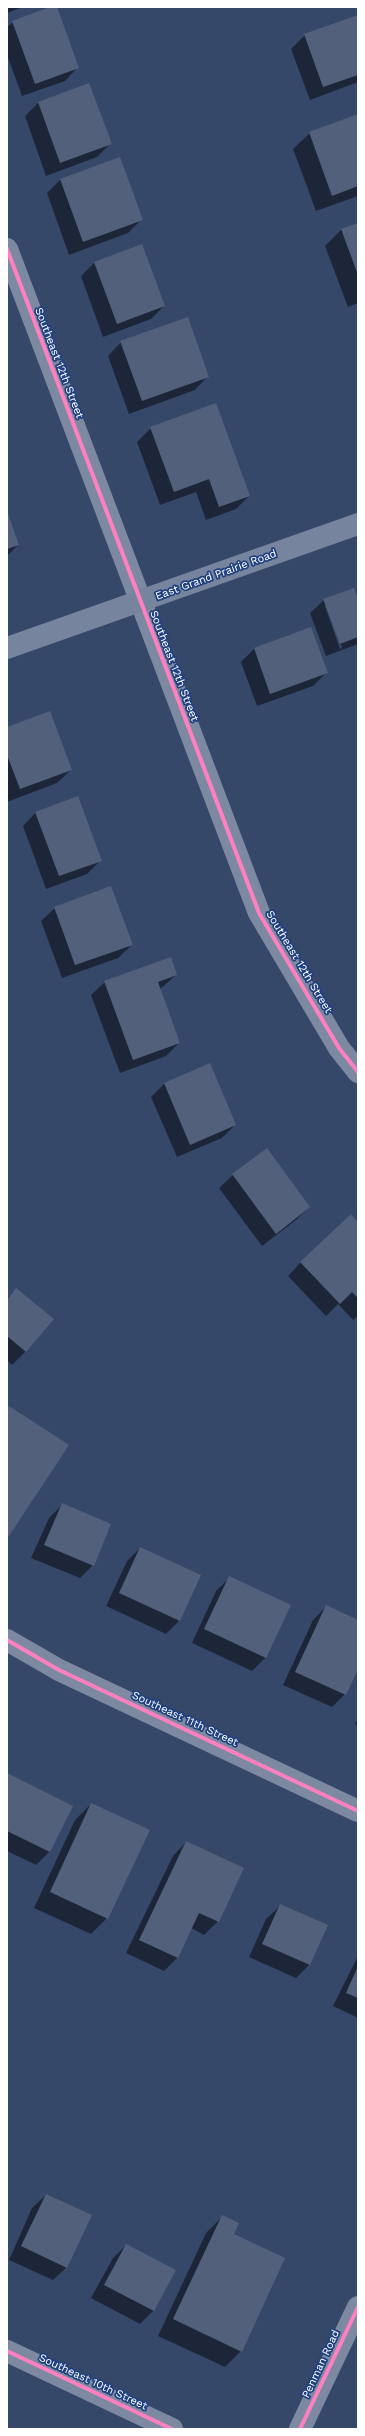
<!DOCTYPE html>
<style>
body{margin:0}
#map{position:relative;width:365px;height:2436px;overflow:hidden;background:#36486a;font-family:"Work Sans",sans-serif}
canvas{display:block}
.frame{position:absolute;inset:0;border:8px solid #fff;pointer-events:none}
</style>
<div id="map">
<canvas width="365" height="2436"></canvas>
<div class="frame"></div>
</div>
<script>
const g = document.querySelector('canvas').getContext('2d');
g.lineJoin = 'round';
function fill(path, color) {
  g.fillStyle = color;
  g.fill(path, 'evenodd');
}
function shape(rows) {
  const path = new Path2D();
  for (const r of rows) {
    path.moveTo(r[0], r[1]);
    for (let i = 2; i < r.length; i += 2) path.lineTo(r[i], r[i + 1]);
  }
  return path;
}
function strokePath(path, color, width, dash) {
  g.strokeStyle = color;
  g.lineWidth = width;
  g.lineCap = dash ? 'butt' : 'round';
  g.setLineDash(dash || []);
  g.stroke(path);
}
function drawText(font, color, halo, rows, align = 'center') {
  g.font = font + ' "Work Sans",sans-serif';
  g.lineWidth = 3.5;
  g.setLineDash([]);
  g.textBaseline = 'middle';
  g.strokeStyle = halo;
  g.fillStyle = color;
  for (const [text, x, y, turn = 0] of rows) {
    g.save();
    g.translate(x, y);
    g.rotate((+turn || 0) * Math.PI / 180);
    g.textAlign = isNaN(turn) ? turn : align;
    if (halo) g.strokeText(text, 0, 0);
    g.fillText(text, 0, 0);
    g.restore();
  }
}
fill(shape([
 [7,7,23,7,7,13],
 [53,7,56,7,78,67,65,81,22,96,7,55,7,27,13,22],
 [358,16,358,82,310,100,291,49,305,35],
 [89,85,110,144,97,157,46,176,25,116,38,103],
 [358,115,358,196,316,211,293,149,310,133],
 [119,159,141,220,128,233,69,255,47,193,60,180],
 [358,224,358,303,348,307,325,246,341,230],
 [95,262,164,306,151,319,103,337,81,276],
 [121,342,208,376,195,390,129,414,108,356],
 [151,428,249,496,236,509,206,520,196,492,160,505,137,442],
 [7,514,18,545,7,556],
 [324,600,358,601,358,644,326,656,310,613],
 [325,606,327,606,342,648,340,649],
 [254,649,326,673,313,686,257,706,241,662],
 [7,728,71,770,57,783,7,802],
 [36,812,100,861,87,874,46,889,23,826],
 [55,908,132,945,118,958,62,978,41,921],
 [176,975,159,990,179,1043,166,1056,120,1073,91,995,105,982],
 [164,1084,235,1125,222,1138,177,1157,151,1097],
 [233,1175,309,1207,296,1220,262,1246,219,1188],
 [358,1223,358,1316,353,1320,338,1304,326,1316,288,1276,301,1262],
 [16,1290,26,1351,12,1365,7,1360,7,1299],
 [62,1505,93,1565,80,1578,31,1558,49,1518],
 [140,1548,200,1576,179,1621,166,1634,106,1606,127,1561],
 [229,1578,265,1658,252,1671,192,1643,216,1591],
 [327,1606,358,1621,358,1666,345,1694,332,1707,283,1685,313,1620],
 [358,1719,358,1725,355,1724],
 [7,1775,72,1806,49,1852,36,1865,7,1851],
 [91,1804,107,1918,91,1934,34,1908,75,1820],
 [186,1842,218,1921,204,1935,191,1928,177,1958,164,1971,126,1953,173,1856],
 [280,1906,326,1926,309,1965,296,1978,249,1957,266,1919],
 [358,1956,358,2018,333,2006],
 [46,2195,67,2267,53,2280,9,2260,32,2208],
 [222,2217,232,2234,241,2351,225,2367,158,2336,206,2233],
 [126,2245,175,2270,153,2311,140,2324,91,2298,113,2258]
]), '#0007');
fill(shape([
 [50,7,57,7,79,68,35,84,12,21],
 [358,15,358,75,323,87,304,34],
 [89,83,112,144,60,163,38,102],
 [358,114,358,186,332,196,309,132],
 [120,157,143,220,83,242,60,179],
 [358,223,358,275,341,229],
 [142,244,165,306,117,324,94,262],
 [188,317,209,377,142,401,120,341],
 [216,403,250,496,219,507,209,479,174,492,150,427],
 [7,511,19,545,7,549],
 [354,588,358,598,358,637,340,644,323,599],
 [311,627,328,673,270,694,254,648],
 [50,711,72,770,20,789,7,755,7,727],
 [78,796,102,861,59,876,35,812],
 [111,886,133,945,75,965,54,907],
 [171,957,177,975,158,982,180,1043,133,1060,104,981],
 [210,1063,236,1125,190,1145,164,1083],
 [267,1148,310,1207,276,1234,232,1174],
 [351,1214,358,1222,358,1298,352,1292,340,1304,300,1262],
 [16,1288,54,1319,26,1352,7,1336,7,1300],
 [9,1406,69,1445,9,1536,7,1534,7,1410],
 [62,1503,111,1524,94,1566,44,1545],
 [140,1547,201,1575,180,1621,119,1593],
 [229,1576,291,1605,266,1658,204,1629],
 [326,1605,358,1620,358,1669,346,1695,295,1672],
 [7,1773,73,1806,50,1852,7,1831],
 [91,1803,150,1830,108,1919,50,1892],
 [186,1841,244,1868,219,1922,199,1913,178,1958,139,1940],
 [280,1904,328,1925,310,1965,262,1944],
 [358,1966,358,1998,346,1993],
 [46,2194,92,2215,67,2268,21,2246],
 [222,2215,239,2223,234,2234,285,2258,242,2352,173,2319],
 [126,2244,176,2270,154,2311,104,2285]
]), '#52607c');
strokePath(shape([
 [7,249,259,913,339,1048,358,1072],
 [7,1640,59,1670,358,1811],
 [7,2351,172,2429],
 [300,2429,358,2307]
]), '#7c89a1', 22);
strokePath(shape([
 [7,648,358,524]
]), '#77849d', 22);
strokePath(shape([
 [7,249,259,913,339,1048,358,1072],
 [7,1640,59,1670,358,1811],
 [7,2351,172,2429],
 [300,2429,358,2307]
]), '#ff80c0', 4);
drawText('11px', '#fff', '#204180', [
 ["Southeast 12th Street",59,363,69],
 ["East Grand Prairie Road",216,575,-20],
 ["Southeast 12th Street",174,666,69],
 ["Southeast 12th Street",299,962,59],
 ["Southeast 11th Street",185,1719,25],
 ["Penman Road",321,2364,-65],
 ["Southeast 10th Street",93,2382,25]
]);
</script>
